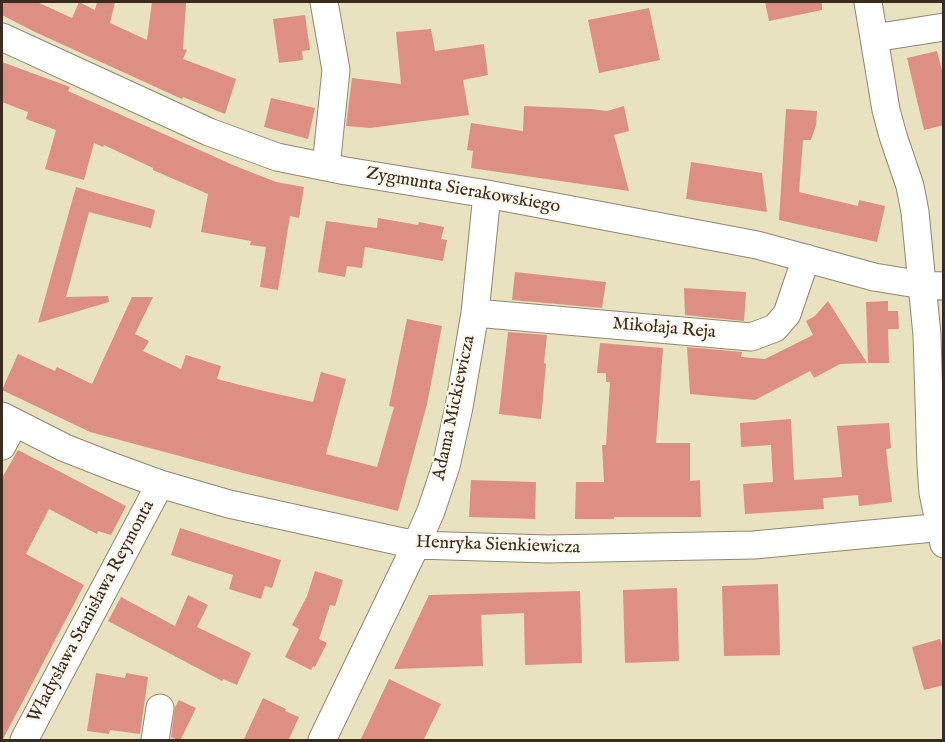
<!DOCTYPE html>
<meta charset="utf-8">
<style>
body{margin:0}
#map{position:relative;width:945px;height:742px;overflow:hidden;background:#e8e2c0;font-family:"IM FELL English",serif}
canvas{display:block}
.frame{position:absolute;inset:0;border:3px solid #3b2a1e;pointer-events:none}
</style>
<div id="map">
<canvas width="945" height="742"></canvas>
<div class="frame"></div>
</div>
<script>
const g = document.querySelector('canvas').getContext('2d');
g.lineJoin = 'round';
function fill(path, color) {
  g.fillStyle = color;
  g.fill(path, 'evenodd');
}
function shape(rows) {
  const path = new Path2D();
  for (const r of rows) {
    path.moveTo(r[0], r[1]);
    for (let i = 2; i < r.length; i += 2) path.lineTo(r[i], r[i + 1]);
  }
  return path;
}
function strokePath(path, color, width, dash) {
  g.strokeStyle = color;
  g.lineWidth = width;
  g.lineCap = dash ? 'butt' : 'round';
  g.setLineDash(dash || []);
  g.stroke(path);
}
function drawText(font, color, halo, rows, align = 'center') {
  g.font = font + ' "IM FELL English",serif';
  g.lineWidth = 4.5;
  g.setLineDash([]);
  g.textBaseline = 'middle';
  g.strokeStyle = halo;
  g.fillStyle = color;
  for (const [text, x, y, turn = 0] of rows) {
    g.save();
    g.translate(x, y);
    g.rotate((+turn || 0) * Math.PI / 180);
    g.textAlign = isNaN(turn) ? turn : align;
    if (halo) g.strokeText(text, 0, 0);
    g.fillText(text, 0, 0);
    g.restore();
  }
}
fill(shape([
 [2,2,37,2,72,18,79,2,95,10,97,2,115,2,110,23,147,40,152,2,186,3,183,49,187,50,183,59,236,79,225,114,183,97,182,99,35,32,2,15],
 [765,2,822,2,822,10,769,21],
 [649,8,660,60,599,73,588,20],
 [305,15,310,50,302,51,303,60,279,63,273,19],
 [431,29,435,51,484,44,488,75,463,80,469,115,370,128,346,126,352,78,401,84,396,32],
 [937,51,944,78,944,125,924,130,907,58],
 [2,62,70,87,68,91,233,165,276,182,304,187,299,218,290,216,278,290,260,287,266,247,250,245,251,241,201,232,208,194,153,170,153,168,104,145,103,147,94,143,84,180,45,169,56,130,26,119,28,112,2,102],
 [271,98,315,108,308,139,264,127],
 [524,106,591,109,607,111,624,106,629,131,614,135,629,191,471,168,473,151,467,150,471,123,523,131],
 [786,109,817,111,816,125,811,140,803,140,799,192,858,206,859,200,885,206,877,242,779,220],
 [691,162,762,173,767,212,686,199],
 [76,187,155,210,151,228,89,212,66,297,108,296,109,302,38,323],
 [378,218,418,225,419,222,444,227,441,239,447,240,443,261,365,247,362,268,347,266,345,277,318,272,326,221,377,228],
 [515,272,606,282,602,308,512,300],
 [684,288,746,292,744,321,685,315],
 [132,297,153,297,135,334,149,341,143,351,181,369,186,355,221,366,217,379,264,391,313,402,321,372,346,379,326,454,377,467,394,407,389,406,407,319,442,326,427,404,398,511,243,473,90,432,2,390,18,354,55,371,57,367,92,384],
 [828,301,867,363,840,364,814,378,810,371,755,400,690,394,687,347,742,352,741,357,765,359,813,335,806,321,815,316],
 [888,301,888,311,898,311,899,329,888,329,889,363,868,363,866,302],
 [508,332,547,335,544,363,546,364,541,419,499,414],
 [600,343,663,348,656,443,690,443,690,481,700,480,701,517,614,517,614,519,575,519,576,482,604,482,602,445,606,445,610,382,606,382,606,373,597,373],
 [791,419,794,480,842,477,837,426,889,423,891,448,886,449,892,502,859,506,858,495,823,498,824,509,745,514,743,484,773,482,771,445,741,447,740,423],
 [18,450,126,506,111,535,98,531,97,534,49,509,26,554,84,585,2,741,2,478],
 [471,480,536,482,535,519,469,517],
 [180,528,281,560,272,588,265,586,261,599,229,589,233,575,171,555],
 [315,571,343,580,335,606,330,605,319,639,327,643,315,667,313,666,311,670,285,657,299,629,292,625,307,596],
 [778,584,780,655,724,656,722,586],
 [677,588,679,661,625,663,623,590],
 [580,591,582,663,525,665,524,613,481,615,483,666,394,669,429,595],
 [188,595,208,605,197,627,251,653,237,685,223,679,222,681,108,621,121,597,175,626],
 [940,639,944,652,944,685,924,690,912,647],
 [96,673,125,678,126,673,148,677,140,734,110,730,109,734,87,731],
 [389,679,441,704,423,741,360,741],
 [263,698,286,709,285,711,299,717,288,741,243,741],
 [179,700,196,708,180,741,171,737,175,707]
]), '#dd8f83');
const street = shape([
 [324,2,336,70,326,167],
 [868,2,886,110,893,136,910,186,915,212,927,335,931,465,933,493,944,544],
 [2,37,209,132,277,157,346,171,487,194,757,245,874,277,923,285,944,286],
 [874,38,944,27],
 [475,313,751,337,775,328,787,314,806,258],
 [2,416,65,448,116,468,160,484,229,504,416,545,548,549,754,545,944,527],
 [2,446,14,423],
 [24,740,160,484],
 [155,740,160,708],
 [322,740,416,545,431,511,446,466,459,407,475,313,487,194]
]);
strokePath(street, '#92866f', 29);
strokePath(street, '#fff', 27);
drawText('18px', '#3b2a1e', '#fbf7ec', [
 ["Zygmunta Sierakowskiego",463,191,10],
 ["Mikołaja Reja",664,329,5],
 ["Adama Mickiewicza",455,408,-78],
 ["Henryka Sienkiewicza",498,546,2],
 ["Władysława Stanisława Reymonta",92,612,-62]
]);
</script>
